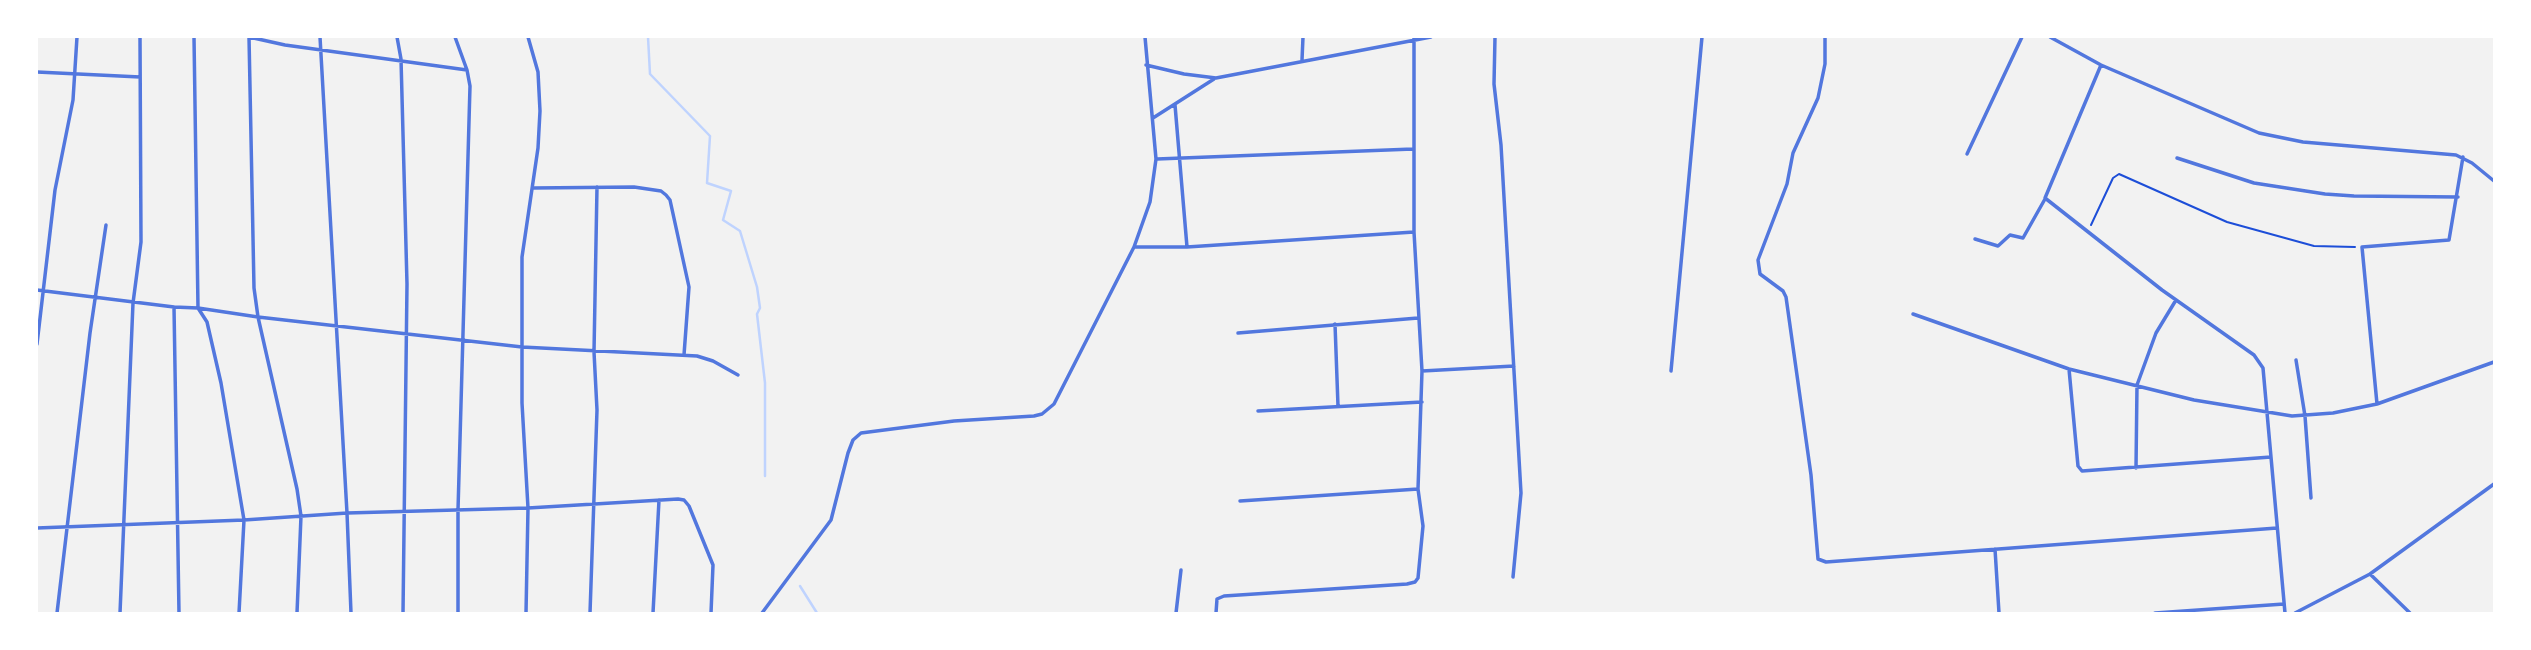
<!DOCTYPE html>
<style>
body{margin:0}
#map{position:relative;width:2531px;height:650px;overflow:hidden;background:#f2f2f2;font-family:"Titillium Web",sans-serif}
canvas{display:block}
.frame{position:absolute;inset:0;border:38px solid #fff;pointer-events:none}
</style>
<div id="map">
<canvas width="2531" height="650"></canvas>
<div class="frame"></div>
</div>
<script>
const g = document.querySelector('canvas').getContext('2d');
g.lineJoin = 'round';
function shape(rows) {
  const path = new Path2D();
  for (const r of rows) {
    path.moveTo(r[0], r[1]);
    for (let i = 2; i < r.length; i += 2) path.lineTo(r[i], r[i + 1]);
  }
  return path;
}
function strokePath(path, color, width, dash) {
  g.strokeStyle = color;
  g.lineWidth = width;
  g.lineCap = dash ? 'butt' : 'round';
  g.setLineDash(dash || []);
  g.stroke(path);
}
strokePath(shape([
 [648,37,650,74,710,136,707,183,731,191,723,220,740,231,757,287,760,308,757,314,765,383,765,476],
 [800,586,817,613]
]), '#bfd3fe', 2.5);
strokePath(shape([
 [2091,225,2113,178,2119,174,2227,222,2314,246,2355,247]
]), '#1d4ed8', 2);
strokePath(shape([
 [194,37,198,308,207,322,221,383,244,520,239,613],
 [249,37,254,288,258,317,297,489,301,516,297,613],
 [249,37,285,45,467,70],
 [320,37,347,513,351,613],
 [397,37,401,59,407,284,403,613],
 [455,37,467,70,470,86,458,510,458,613],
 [1495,37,1494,84,1501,145,1521,493,1513,577],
 [1825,37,1825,64,1818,98,1793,153,1787,184,1758,260,1760,274,1783,291,1786,297,1811,475,1818,559,1826,562,2277,528],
 [2050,37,2101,65,2259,133,2303,142,2456,155,2472,163,2494,181],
 [1302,60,1303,37],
 [1146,65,1184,74,1216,78,1431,37],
 [2101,65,2045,198,2162,290,2254,355,2263,368,2285,613],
 [37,72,140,77],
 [1175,105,1187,247],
 [1153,118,1214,79],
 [1967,154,2022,37],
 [2177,158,2254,183,2325,194,2354,196,2458,197],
 [1157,159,1413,149],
 [533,188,634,187,661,191,666,195,670,200,689,287,684,355],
 [1975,239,1998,246,2010,235,2023,238,2045,199],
 [1134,247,1187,247,1414,232],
 [37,290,174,307,179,613],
 [174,307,198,308,258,317,522,347,697,356,713,361,738,375],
 [1913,314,2069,369,2194,400,2292,416,2333,413,2377,404,2494,362],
 [1335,324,1338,406],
 [1238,333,1418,318],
 [37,344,55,190,73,100,77,37],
 [2296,360,2305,416,2311,498],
 [2069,369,2078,466,2082,471,2271,457],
 [1422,371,1514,366],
 [1671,371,1702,37],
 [2377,404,2362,247,2449,240,2463,157],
 [1258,411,1422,402],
 [2136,468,2137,385,2156,333,2176,300],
 [1240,501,1418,489],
 [37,528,244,520,347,513,528,508,678,499,684,500,689,506,713,565,711,613],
 [1995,549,1999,613],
 [2370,574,2410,613],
 [57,613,90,333,106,225],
 [120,613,133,303,141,242,140,37],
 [526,613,528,508,522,403,522,257,538,148,540,111,538,72,528,37],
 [590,613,597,410,594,352,597,187],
 [653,613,659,500],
 [762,613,831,520,848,453,853,440,861,433,954,421,1034,416,1042,414,1054,404,1134,247,1150,202,1156,159,1145,37],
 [1176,613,1181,570],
 [1216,613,1217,599,1224,596,1407,584,1415,582,1418,578,1423,526,1418,489,1422,371,1414,232,1414,37],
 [2155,613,2284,604],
 [2295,613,2370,574,2494,484]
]), '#5277de', 3.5);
</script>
